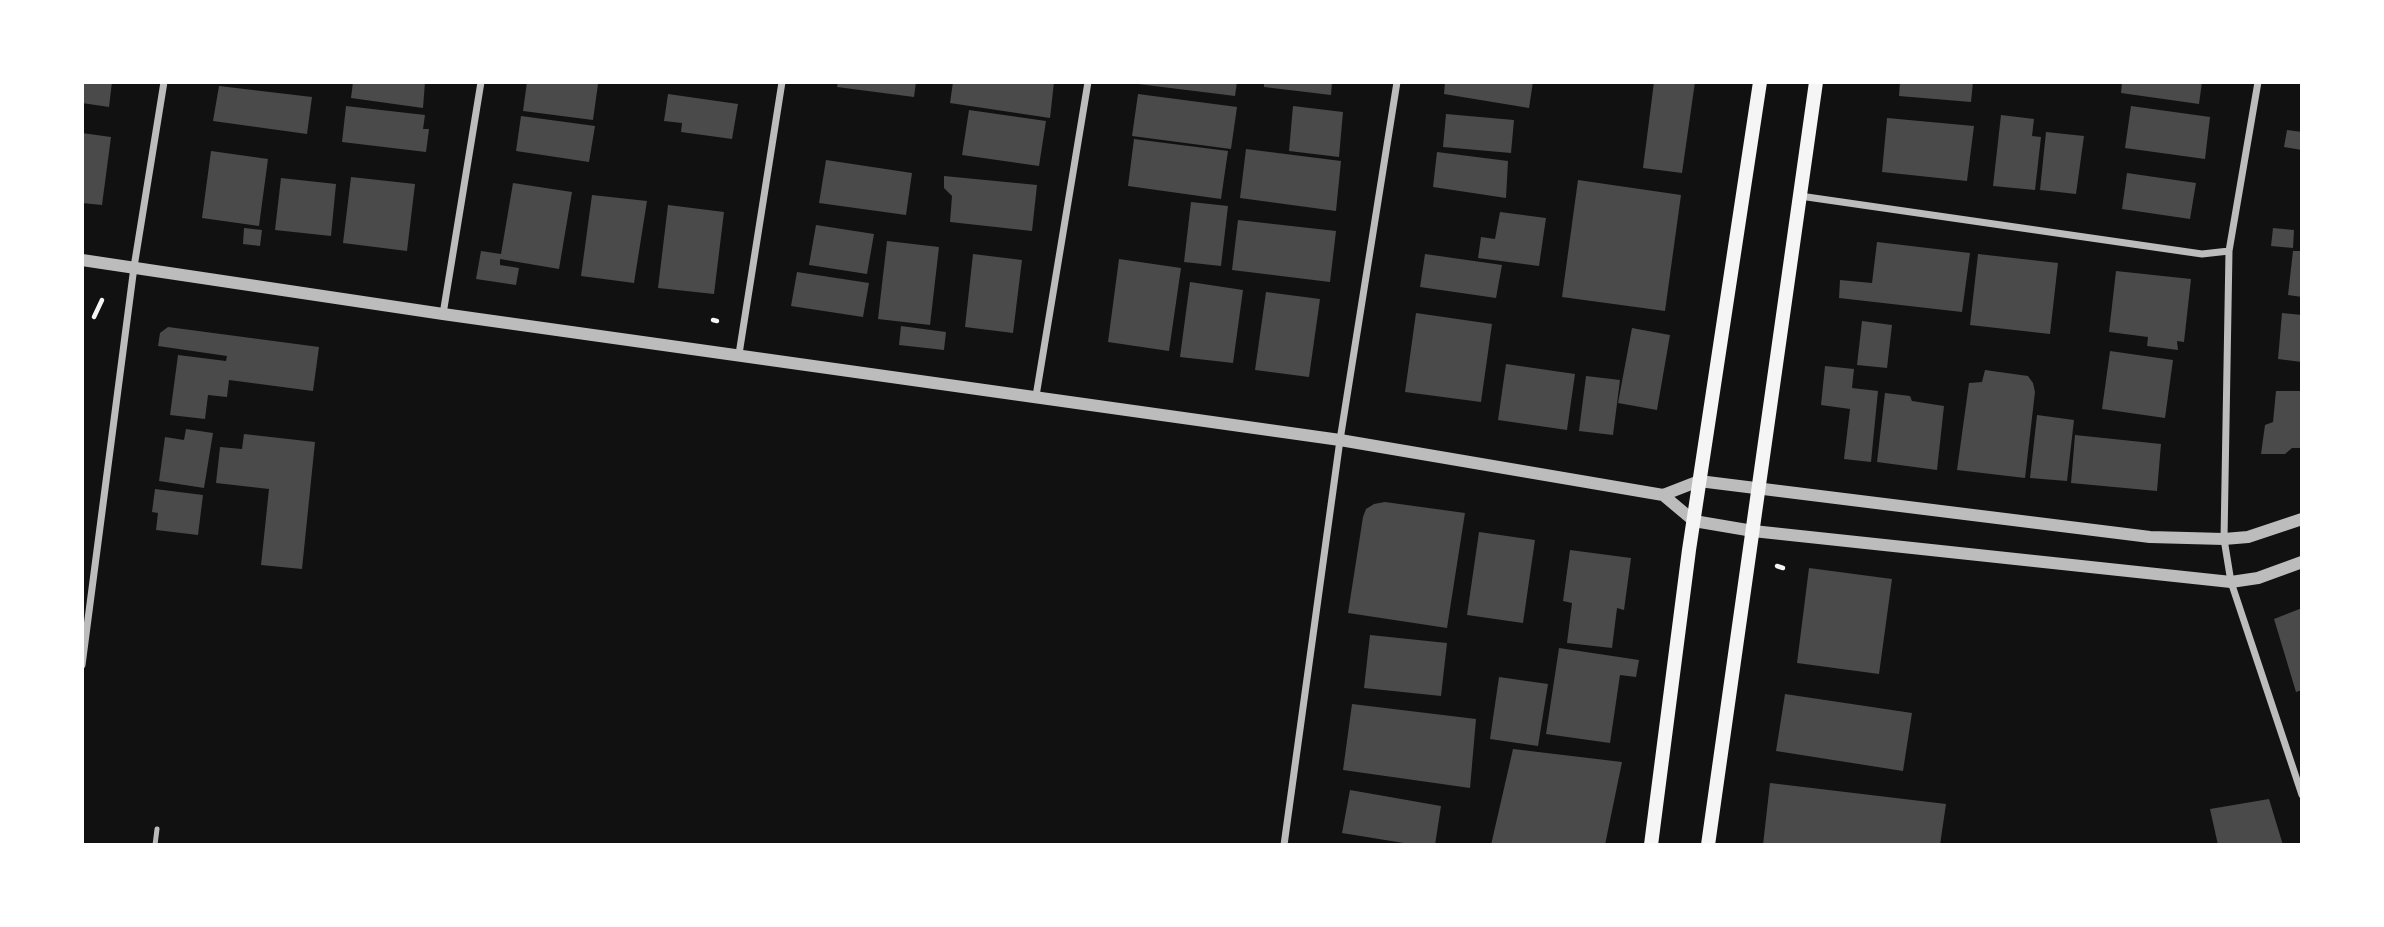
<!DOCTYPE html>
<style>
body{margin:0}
#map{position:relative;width:2384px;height:927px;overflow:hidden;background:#111;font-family:Quicksand,sans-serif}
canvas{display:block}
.frame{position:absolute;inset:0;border:84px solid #fff;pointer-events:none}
</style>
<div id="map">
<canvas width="2384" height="927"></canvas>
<div class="frame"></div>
</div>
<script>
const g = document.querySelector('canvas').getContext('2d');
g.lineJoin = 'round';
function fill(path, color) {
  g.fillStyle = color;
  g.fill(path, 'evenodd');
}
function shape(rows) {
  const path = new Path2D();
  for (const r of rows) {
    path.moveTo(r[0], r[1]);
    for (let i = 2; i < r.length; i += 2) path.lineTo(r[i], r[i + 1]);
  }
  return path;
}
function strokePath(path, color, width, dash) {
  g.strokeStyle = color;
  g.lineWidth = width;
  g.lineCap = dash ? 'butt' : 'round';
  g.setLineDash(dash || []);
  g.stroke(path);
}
fill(shape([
 [82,82,112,82,109,107,82,103],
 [353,82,425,82,423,108,351,98],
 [527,82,598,84,593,120,523,111],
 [838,82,916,82,914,97,837,87],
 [953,82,1054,82,1050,118,950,103],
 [1138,82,1237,82,1235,96,1138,84],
 [1264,82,1332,82,1331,95,1264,87],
 [1445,82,1533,82,1529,108,1444,94],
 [1654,82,1695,82,1682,173,1643,168],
 [1900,82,1973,82,1971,102,1899,96],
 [2122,82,2202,82,2199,104,2121,93],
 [219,86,312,97,307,134,213,121],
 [668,94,738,104,732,139,681,132,682,123,664,121],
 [1138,94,1237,107,1231,149,1132,136],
 [346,106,425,115,423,129,429,129,426,152,342,142],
 [1293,106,1343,112,1339,157,1289,151],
 [2131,106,2210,117,2205,159,2125,148],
 [969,110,1046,121,1039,166,962,155],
 [1446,114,1514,120,1511,153,1443,147],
 [2001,115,2034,119,2032,136,2041,137,2035,190,1993,186],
 [521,116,595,126,589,162,516,151],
 [1887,118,1974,126,1967,181,1882,172],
 [2287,130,2302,132,2302,150,2284,147],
 [2046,132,2084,136,2076,194,2040,190],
 [82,133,111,137,102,205,82,203],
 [1134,139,1228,151,1221,199,1128,186],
 [1246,149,1341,161,1336,211,1240,198],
 [211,151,268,159,259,226,202,218],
 [1437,152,1508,161,1506,198,1433,187],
 [826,160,912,173,906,215,819,203],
 [2127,173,2196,183,2190,219,2122,209],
 [944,176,1037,185,1032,231,950,222,952,196,944,188],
 [351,177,415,184,407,251,343,243],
 [281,178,336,184,331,236,275,230],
 [1578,180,1681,195,1665,311,1562,297],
 [513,183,572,192,559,269,500,259,500,265,519,268,516,285,476,279,481,251,501,254],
 [592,195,647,201,634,283,581,276],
 [1191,202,1228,206,1221,266,1184,262],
 [668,205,724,212,714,294,658,288],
 [1500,212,1546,218,1539,266,1478,258,1481,237,1495,239],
 [1238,220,1336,231,1330,282,1232,270],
 [816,225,874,234,867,274,809,265],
 [244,228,262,230,260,246,243,244],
 [2273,228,2294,230,2293,248,2271,246],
 [887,241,939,247,930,325,878,319],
 [1877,242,1970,253,1962,312,1839,298,1840,280,1872,283],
 [2293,251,2302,251,2302,297,2288,295],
 [973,254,1022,260,1013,333,965,327],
 [1425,254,1502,265,1496,298,1420,287],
 [1978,254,2058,263,2050,334,1970,325],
 [1119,259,1181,268,1169,351,1108,342],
 [2116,271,2191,279,2184,342,2177,341,2178,350,2147,346,2148,337,2109,332],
 [797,272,869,283,863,317,791,306],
 [1190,282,1243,290,1233,363,1180,357],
 [1266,292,1320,299,1309,377,1255,370],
 [1416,313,1492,324,1481,402,1405,392],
 [2282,313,2302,315,2302,362,2278,359],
 [1862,321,1892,325,1887,368,1857,365],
 [901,326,946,332,944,350,899,345],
 [168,327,319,347,313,391,229,380,227,397,208,395,205,419,170,415,178,355,226,361,227,356,158,346,160,333],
 [1632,328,1670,335,1657,410,1618,403],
 [2110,351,2173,360,2165,418,2102,409],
 [1506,364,1575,374,1567,430,1498,420],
 [1825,366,1854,369,1852,388,1878,391,1871,462,1844,459,1850,409,1821,405],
 [1985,370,2028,376,2033,383,2035,392,2025,478,1957,470,1969,383,1982,382],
 [1586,376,1620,380,1613,435,1579,431],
 [2276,391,2302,391,2302,448,2292,448,2285,454,2261,454,2265,425,2273,422],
 [1885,393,1910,396,1912,401,1944,406,1937,470,1877,462],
 [2037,415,2074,420,2067,481,2030,478],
 [186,429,213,433,204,488,159,481,165,437,184,440],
 [244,434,315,442,302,569,261,565,269,489,216,483,220,447,242,449],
 [2075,435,2161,444,2157,491,2071,483],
 [155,489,203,495,198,535,156,530,158,513,152,512],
 [1385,502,1465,513,1447,628,1348,613,1363,517,1366,509,1374,504],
 [1479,532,1535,540,1523,623,1467,615],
 [1570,550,1631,558,1624,610,1617,608,1612,648,1567,643,1572,603,1563,601],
 [1809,568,1892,579,1879,674,1797,663],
 [2302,608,2302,690,2296,692,2274,619],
 [1370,635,1447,643,1441,696,1364,688],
 [1559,648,1639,660,1636,677,1620,675,1610,743,1546,734],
 [1499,677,1548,684,1538,746,1490,739],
 [1785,694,1912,713,1903,771,1776,751],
 [1352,704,1476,719,1470,788,1343,770],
 [1513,749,1622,762,1605,845,1491,845],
 [1770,783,1946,804,1940,845,1763,845],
 [1350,790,1441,806,1435,845,1416,845,1342,833],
 [2269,799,2283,845,2218,845,2210,809]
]), '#4a4a4a');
strokePath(shape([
 [94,317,102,300],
 [713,320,717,321],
 [1777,566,1783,568]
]), '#f5f5f5', 4.5);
strokePath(shape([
 [155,845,157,829]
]), '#bcbcbc', 5);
strokePath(shape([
 [2258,82,2229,251,2224,539,2231,582,2302,795],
 [1800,196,2202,254,2229,251],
 [443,314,481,82],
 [739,354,782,82],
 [1036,396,1088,82],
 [82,665,134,267,164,82],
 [1284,845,1340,440,1397,82]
]), '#bcbcbc', 7);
strokePath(shape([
 [82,260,443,314,1340,440,1663,495,1694,521,1753,531,2231,582,2258,578,2302,562],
 [1663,495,1699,481,2150,537,2224,539,2248,537,2302,519]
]), '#bcbcbc', 12);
strokePath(shape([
 [1651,845,1689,550,1760,82],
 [1708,845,1816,82]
]), '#f5f5f5', 14);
</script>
